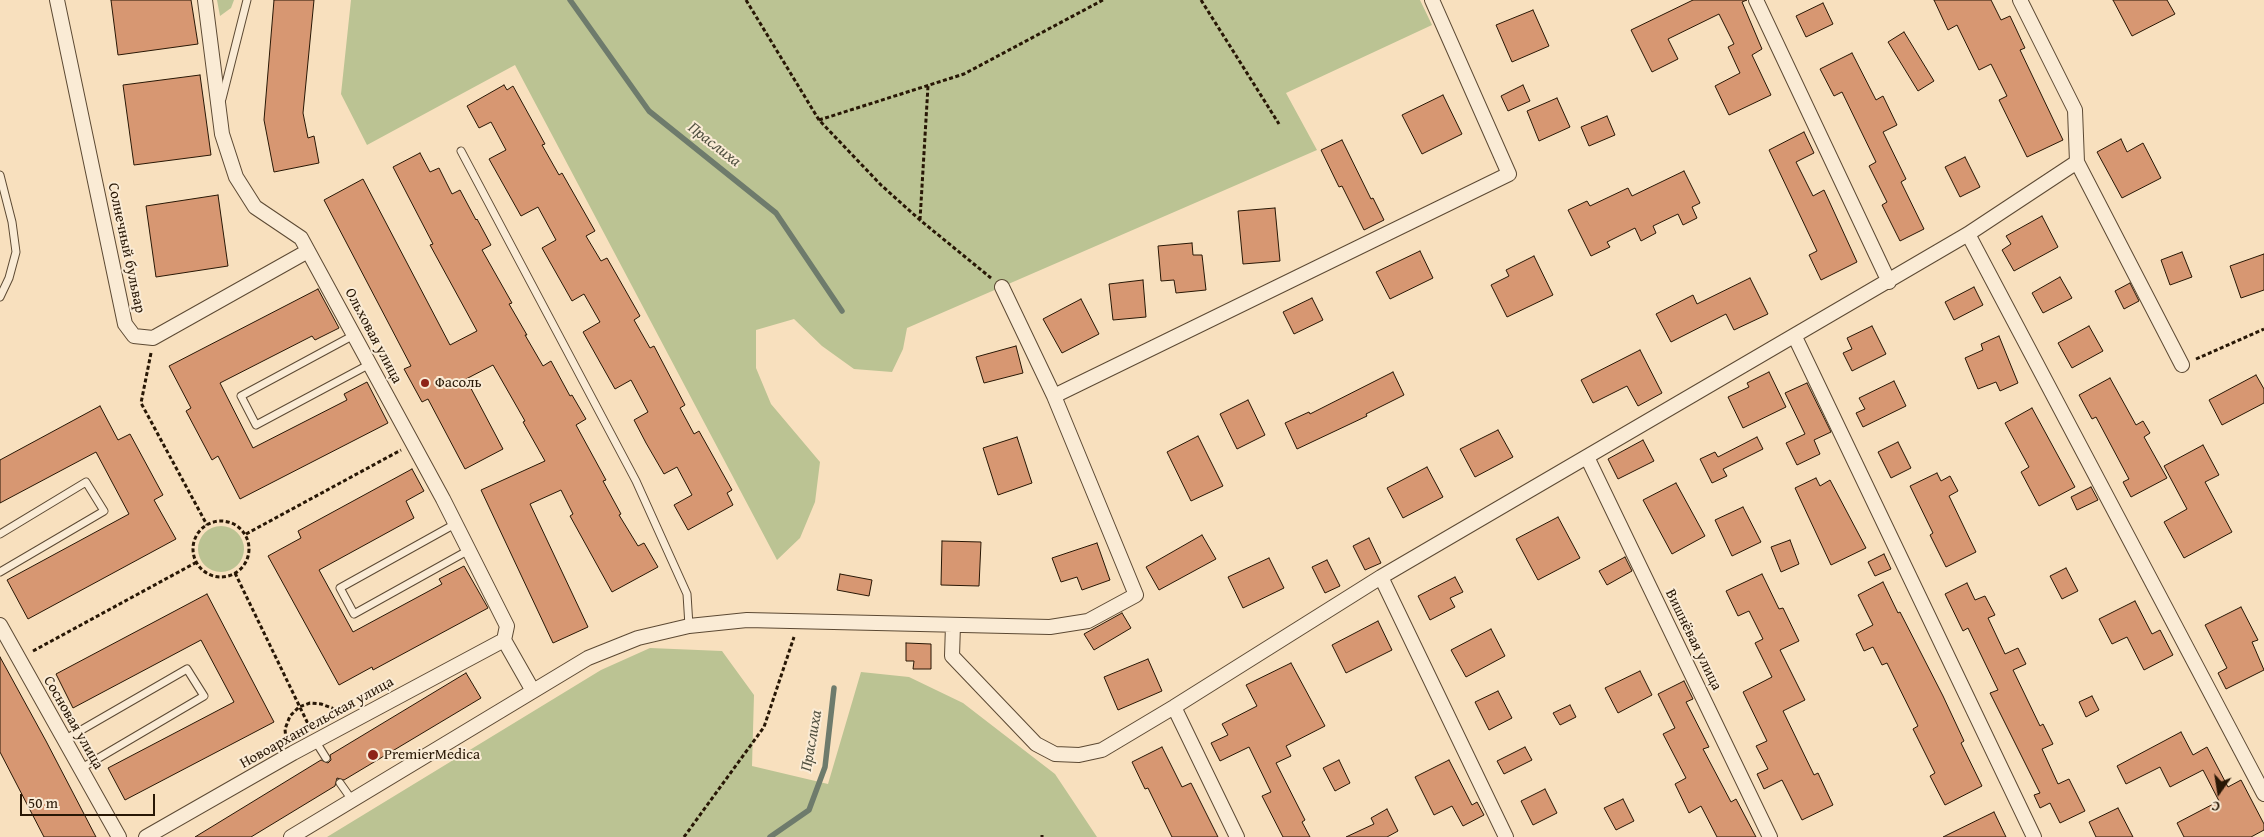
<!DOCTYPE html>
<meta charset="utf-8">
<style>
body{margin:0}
#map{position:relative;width:2264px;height:837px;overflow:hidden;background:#f8e0be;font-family:"Gentium Book Plus",serif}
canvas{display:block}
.north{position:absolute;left:2194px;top:767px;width:50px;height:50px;-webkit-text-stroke:4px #faebd5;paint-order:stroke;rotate:193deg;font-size:14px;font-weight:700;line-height:20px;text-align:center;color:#281705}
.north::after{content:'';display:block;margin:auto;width:18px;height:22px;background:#281705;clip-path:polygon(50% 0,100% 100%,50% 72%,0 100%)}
.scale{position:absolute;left:20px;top:794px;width:135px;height:22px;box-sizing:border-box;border:2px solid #281705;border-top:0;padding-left:6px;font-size:15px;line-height:18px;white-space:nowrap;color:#281705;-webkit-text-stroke:4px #faebd5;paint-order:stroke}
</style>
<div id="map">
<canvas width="2264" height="837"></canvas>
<div class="north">С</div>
<div class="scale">50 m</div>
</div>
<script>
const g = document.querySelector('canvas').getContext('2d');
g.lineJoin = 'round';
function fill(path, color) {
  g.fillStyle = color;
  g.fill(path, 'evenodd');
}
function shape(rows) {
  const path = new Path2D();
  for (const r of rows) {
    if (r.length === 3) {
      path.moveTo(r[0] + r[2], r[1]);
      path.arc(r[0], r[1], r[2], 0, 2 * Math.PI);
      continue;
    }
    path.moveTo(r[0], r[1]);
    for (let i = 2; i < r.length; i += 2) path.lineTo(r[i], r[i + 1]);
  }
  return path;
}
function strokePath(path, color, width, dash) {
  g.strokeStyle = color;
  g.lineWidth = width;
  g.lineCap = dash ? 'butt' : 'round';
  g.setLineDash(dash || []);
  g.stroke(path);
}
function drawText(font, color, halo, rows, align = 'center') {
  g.font = font + ' "Gentium Book Plus",serif';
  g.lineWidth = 4;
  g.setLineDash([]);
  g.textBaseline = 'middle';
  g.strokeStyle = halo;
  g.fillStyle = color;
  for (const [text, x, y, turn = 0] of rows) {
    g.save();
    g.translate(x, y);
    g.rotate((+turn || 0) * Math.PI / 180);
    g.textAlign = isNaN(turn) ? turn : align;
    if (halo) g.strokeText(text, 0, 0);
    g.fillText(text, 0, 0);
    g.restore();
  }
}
fill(shape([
 [217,0,234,0,231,8,220,16],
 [351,0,1420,0,1432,25,1286,93,1317,150,907,328,903,349,892,372,854,369,822,346,794,319,756,330,756,368,771,404,820,462,815,502,800,538,777,560,515,65,367,145,341,94],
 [221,549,23],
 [650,648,722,651,754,695,752,766,828,784,861,672,909,677,963,703,1055,774,1097,837,327,837,601,670]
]), '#bbc393');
strokePath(shape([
 [570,0,649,111,776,213,842,311],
 [770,837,809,810,825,767,834,688]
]), '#6e7b6c', 5.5);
const building = shape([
 [111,0,191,0,198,44,118,55,111,0],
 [274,0,314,0,303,113,308,138,314,136,319,163,274,172,264,120,274,0],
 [1693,0,1747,0,1742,2,1762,49,1752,55,1771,95,1729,115,1715,86,1740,73,1728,47,1734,44,1719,14,1668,39,1678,59,1652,72,1631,30,1693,0],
 [1934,0,1991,0,2001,20,2010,16,2025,48,2020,50,2063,140,2027,157,1999,100,2007,96,1991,64,1979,70,1957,25,1948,30,1934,0],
 [2113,0,2167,0,2175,14,2132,36,2113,0],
 [1823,3,1833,24,1806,37,1796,16,1823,3],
 [1533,10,1549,46,1512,62,1496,25,1533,10],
 [1904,32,1934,81,1918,91,1888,42,1904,32],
 [1852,53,1876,100,1883,96,1897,125,1883,132,1906,179,1901,182,1924,229,1900,241,1882,205,1887,202,1869,166,1876,162,1842,92,1834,96,1820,69,1852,53],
 [200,75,211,155,134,165,123,85,200,75],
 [504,85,507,90,513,86,545,144,542,145,559,175,562,173,595,231,586,236,601,261,607,258,640,316,634,320,650,348,654,346,685,405,680,408,694,434,699,431,732,490,727,493,733,505,688,530,674,505,692,495,677,467,664,474,646,443,634,420,648,412,631,380,615,389,583,332,600,322,584,294,572,301,542,248,556,240,538,207,521,216,489,159,506,150,491,122,479,128,467,106,504,85],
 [1523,85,1530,101,1508,111,1501,96,1523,85],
 [1443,95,1462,134,1422,154,1402,115,1443,95],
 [1557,98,1570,127,1539,141,1527,111,1557,98],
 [1607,116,1615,135,1589,146,1581,127,1607,116],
 [1804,132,1814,153,1796,162,1813,196,1824,190,1857,262,1821,280,1809,255,1817,251,1769,150,1804,132],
 [2121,139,2127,152,2143,143,2161,178,2122,198,2097,152,2121,139],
 [1342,140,1371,199,1373,198,1384,220,1364,230,1342,186,1339,187,1321,150,1342,140],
 [420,153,430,172,439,168,452,194,460,190,476,220,477,219,491,245,482,250,512,303,509,304,527,335,525,335,543,366,551,361,570,396,572,395,586,419,576,425,606,480,603,481,621,514,619,515,638,546,644,543,658,567,612,592,570,516,573,514,561,490,530,504,588,627,553,643,481,490,545,461,523,422,525,421,493,365,466,379,503,449,465,469,428,399,422,402,404,369,411,366,324,200,363,179,450,345,477,331,430,245,433,244,393,167,420,153],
 [1965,157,1980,187,1960,197,1945,167,1965,157],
 [1684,171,1700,203,1692,207,1697,218,1683,225,1678,214,1653,226,1656,233,1641,241,1635,228,1607,242,1610,247,1591,256,1568,210,1587,201,1590,206,1628,188,1632,196,1684,171],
 [218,195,228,266,156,277,146,206,218,195],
 [1275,208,1280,261,1243,264,1238,211,1275,208],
 [2042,216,2058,247,2014,271,2002,250,2011,244,2006,236,2042,216],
 [1192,243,1193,255,1202,255,1206,290,1176,293,1174,280,1161,281,1158,246,1192,243],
 [1420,251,1433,278,1390,299,1376,272,1420,251],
 [2182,252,2192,277,2170,285,2161,260,2182,252],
 [2264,254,2264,290,2241,298,2230,266,2264,254],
 [1534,256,1553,295,1507,317,1491,285,1509,276,1506,270,1534,256],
 [2060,277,2072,298,2043,313,2032,293,2060,277],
 [1750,278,1768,314,1734,330,1726,314,1671,342,1656,314,1693,295,1697,304,1750,278],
 [1143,280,1146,317,1113,320,1109,284,1143,280],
 [2130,283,2139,301,2124,309,2115,291,2130,283],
 [1974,287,1983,305,1954,320,1945,302,1974,287],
 [318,289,339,328,315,340,312,336,220,383,253,448,347,400,344,394,367,382,388,423,240,499,218,456,212,460,186,411,191,408,169,366,318,289],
 [1312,298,1323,320,1294,334,1283,312,1312,298],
 [1081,299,1099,334,1062,353,1043,319,1081,299],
 [1872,326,1886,354,1852,371,1843,353,1852,349,1847,338,1872,326],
 [2089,326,2103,351,2072,368,2058,343,2089,326],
 [1999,336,2018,383,2000,391,1996,382,1978,389,1965,358,1983,350,1981,344,1999,336],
 [1016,346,1023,373,984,383,976,357,1016,346],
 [1640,350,1662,393,1638,406,1627,386,1593,403,1581,380,1640,350],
 [1393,372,1404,395,1366,414,1367,416,1297,449,1285,423,1309,412,1310,414,1393,372],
 [1769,372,1786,407,1743,428,1728,397,1749,387,1747,383,1769,372],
 [2256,375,2264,389,2264,403,2222,425,2209,400,2256,375],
 [2110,378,2136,425,2143,421,2150,433,2144,437,2167,478,2131,497,2123,482,2129,479,2096,417,2092,419,2079,395,2110,378],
 [1894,381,1906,406,1863,427,1856,413,1865,409,1859,398,1894,381],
 [1807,383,1831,432,1814,440,1820,454,1797,465,1786,443,1805,434,1785,393,1807,383],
 [1248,400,1265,435,1237,449,1220,414,1248,400],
 [100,406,118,440,130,434,163,495,154,500,176,539,28,619,7,580,129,514,96,452,0,503,0,460,100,406],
 [2032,408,2075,487,2039,506,2021,472,2029,467,2005,423,2032,408],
 [1498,430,1513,457,1475,477,1460,449,1498,430],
 [1198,436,1223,486,1191,501,1167,452,1198,436],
 [1017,437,1032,483,998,495,983,448,1017,437],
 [1757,437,1763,449,1723,469,1727,476,1712,483,1700,459,1715,452,1718,457,1757,437],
 [1643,440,1654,461,1618,479,1608,459,1643,440],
 [1898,442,1911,468,1891,478,1878,452,1898,442],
 [2203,445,2219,475,2205,482,2232,532,2184,558,2164,522,2187,509,2164,466,2203,445],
 [1427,467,1443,497,1403,518,1387,488,1427,467],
 [412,469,424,491,406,501,414,518,319,570,353,632,442,584,439,579,464,566,488,608,373,670,372,667,339,685,268,556,301,538,298,531,412,469],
 [1937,473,1941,481,1950,476,1958,491,1949,496,1976,552,1946,567,1930,535,1933,533,1910,486,1937,473],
 [1816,478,1820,486,1830,480,1866,548,1831,565,1795,488,1816,478],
 [1676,483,1705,536,1672,554,1643,500,1676,483],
 [2091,487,2098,500,2077,510,2071,497,2091,487],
 [1743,507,1761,542,1732,556,1715,520,1743,507],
 [1558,517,1580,558,1538,580,1516,539,1558,517],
 [1202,535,1216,559,1159,590,1146,567,1202,535],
 [1369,538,1381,563,1365,570,1353,546,1369,538],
 [1790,540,1799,564,1781,572,1771,547,1790,540],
 [942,541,981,542,979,586,941,585,942,541],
 [1097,543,1110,580,1082,590,1077,577,1061,582,1052,558,1097,543],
 [1884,554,1891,569,1875,576,1868,562,1884,554],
 [1625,557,1632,571,1607,585,1599,571,1625,557],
 [1269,558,1284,588,1243,608,1228,577,1269,558],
 [1327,560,1340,586,1325,593,1312,567,1327,560],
 [2066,568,2078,591,2062,599,2050,576,2066,568],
 [840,574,872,580,869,596,837,590,840,574],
 [1762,574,1779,609,1783,608,1799,641,1780,650,1805,700,1783,711,1814,775,1818,773,1833,805,1802,820,1782,780,1764,789,1757,774,1768,769,1756,746,1767,741,1743,692,1772,677,1755,643,1763,639,1749,611,1738,616,1726,591,1762,574],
 [1455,577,1463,592,1450,598,1455,607,1430,620,1418,596,1455,577],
 [1883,582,1898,613,1900,612,1943,696,1964,741,1961,743,1982,786,1945,805,1930,776,1935,773,1913,729,1918,726,1887,663,1882,665,1873,647,1864,651,1856,634,1873,625,1858,595,1883,582],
 [1967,583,1975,600,1985,596,1995,615,1988,618,2005,654,2018,648,2026,664,2013,670,2040,726,2043,724,2053,744,2042,749,2058,784,2069,779,2085,811,2060,823,2050,803,2040,808,2034,795,2040,793,1990,693,1998,690,1968,628,1963,631,1945,594,1967,583],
 [207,594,274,722,125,800,108,768,234,702,201,640,73,708,56,674,207,594],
 [2135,601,2152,634,2160,630,2173,655,2144,670,2127,637,2112,644,2099,619,2135,601],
 [2241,607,2258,640,2252,642,2264,670,2226,689,2218,673,2227,668,2205,625,2241,607],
 [1122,613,1131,628,1094,650,1084,634,1122,613],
 [1378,621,1392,650,1346,673,1332,645,1378,621],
 [1491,629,1505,656,1466,677,1451,650,1491,629],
 [906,643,931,644,931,669,913,669,914,661,906,661,906,643],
 [0,657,46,741,96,837,44,837,0,752,0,657],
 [1148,659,1162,691,1118,710,1104,677,1148,659],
 [1291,663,1325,726,1286,746,1291,756,1276,763,1305,820,1302,822,1310,837,1283,837,1262,796,1271,792,1249,747,1220,761,1211,743,1228,735,1222,724,1257,706,1246,685,1291,663],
 [1640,671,1652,695,1618,713,1605,688,1640,671],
 [466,673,481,698,344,780,337,778,335,786,251,837,195,837,321,760,328,763,331,760,330,755,466,673],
 [1684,681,1693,699,1686,702,1709,747,1703,749,1731,802,1736,799,1756,837,1717,837,1701,806,1689,813,1675,784,1686,778,1663,734,1675,728,1658,694,1684,681],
 [1498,691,1512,718,1489,730,1475,702,1498,691],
 [2092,696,2099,710,2086,717,2079,702,2092,696],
 [1570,705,1576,717,1560,725,1553,713,1570,705],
 [2181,732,2193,755,2207,747,2228,787,2241,780,2264,824,2264,830,2251,837,2184,837,2177,823,2219,801,2203,770,2170,787,2160,767,2126,784,2117,766,2181,732],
 [1162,747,1182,787,1191,783,1218,837,1172,837,1148,788,1145,789,1132,762,1162,747],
 [1525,747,1532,760,1504,774,1497,761,1525,747],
 [1339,760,1350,783,1335,791,1323,768,1339,760],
 [1449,760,1472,805,1477,802,1484,815,1463,826,1452,806,1434,815,1415,777,1449,760],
 [1545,789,1557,813,1533,825,1521,801,1545,789],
 [1623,799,1634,821,1616,830,1604,808,1623,799],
 [2118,808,2133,837,2096,837,2089,822,2118,808],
 [1387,809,1398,831,1387,837,1346,837,1374,824,1371,818,1387,809],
 [1994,812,2006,837,1943,837,1994,812]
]);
fill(building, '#d79772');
strokePath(building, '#281705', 1);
const service = shape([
 [222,99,247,0],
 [461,151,636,481,687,594,689,626],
 [0,175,12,222,16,252,9,278,0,297],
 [354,335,241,396,256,425,370,364],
 [455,524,340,588,354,614,469,550],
 [0,534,86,482,104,511,0,572],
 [64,740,187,669,204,696,80,769],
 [316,742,326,758],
 [340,783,352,800]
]);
const minor = shape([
 [57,0,125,324,134,336,153,338,308,251],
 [205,0,222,134,236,177,255,207,301,238,443,499,507,626,504,640,533,691],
 [1756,0,1889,282],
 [2077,162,2182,365],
 [1968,234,2264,794],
 [1002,287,1054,396],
 [1795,337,2034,837],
 [1587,457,1770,837],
 [1381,577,1506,837],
 [0,625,119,837],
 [953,625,952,656,1036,744,1055,754,1079,755,1102,750,1174,707,1381,577,1968,234,2077,162,2075,110,2020,0],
 [1174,707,1237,837],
 [146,837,293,753,504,640],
 [291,837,588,658,638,638,689,626,747,620,1050,627,1088,621,1136,595,1054,396,1509,174,1432,0]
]);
strokePath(service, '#5c4933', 9);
strokePath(minor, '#5c4933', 16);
strokePath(shape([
 [746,0,819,120,881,185,920,220,991,278],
 [1201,0,1279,124],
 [819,120,964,74,1103,0],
 [920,220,928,86],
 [151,353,141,403,207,525],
 [2196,359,2264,329],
 [221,549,28],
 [246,534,401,450],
 [235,573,310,728],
 [33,651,197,562],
 [286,740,285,729,290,716,299,707,310,703,321,704,332,708,336,713],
 [1042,835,1042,837],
 [684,837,764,727,794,637]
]), '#281705', 3, [4, 2.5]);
strokePath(service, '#faebd5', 7);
strokePath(minor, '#faebd5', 14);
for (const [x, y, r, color] of [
 [425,383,5,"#8f2418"],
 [373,755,6,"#8f2418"]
]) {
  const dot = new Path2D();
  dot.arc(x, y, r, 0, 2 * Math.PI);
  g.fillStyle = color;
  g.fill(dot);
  strokePath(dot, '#faebd5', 2);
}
drawText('15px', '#281705', '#faebd5', [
 ["Солнечный бульвар",126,248,78],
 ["Ольховая улица",373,336,62],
 ["Вишнёвая улица",1693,640,64],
 ["Сосновая улица",73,723,60],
 ["Новоархангельская улица",317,723,-29]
]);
drawText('15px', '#281705', '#faebd5', [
 ["Фасоль",435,383],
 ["PremierMedica",384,755]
], 'left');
drawText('italic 16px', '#515141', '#faebd5', [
 ["Праслиха",714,145,38],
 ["Праслиха",812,741,-80]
]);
</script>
